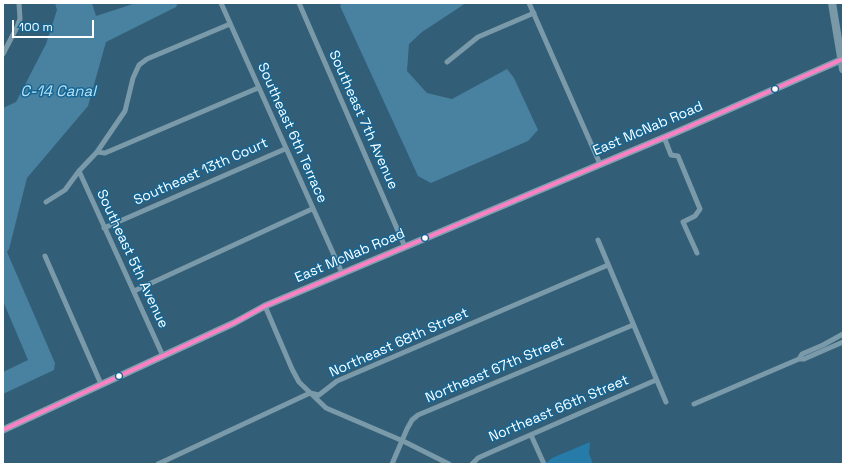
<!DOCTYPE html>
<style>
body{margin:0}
#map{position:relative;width:846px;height:467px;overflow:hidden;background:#325e77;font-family:"Space Grotesk",sans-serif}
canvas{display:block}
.frame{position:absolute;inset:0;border:4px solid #fff;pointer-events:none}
.scale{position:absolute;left:12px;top:20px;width:82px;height:18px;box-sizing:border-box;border:2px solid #fff;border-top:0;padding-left:5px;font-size:12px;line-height:14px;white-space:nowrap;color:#fff;-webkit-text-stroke:3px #156694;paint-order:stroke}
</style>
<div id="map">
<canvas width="846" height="467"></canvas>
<div class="frame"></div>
<div class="scale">100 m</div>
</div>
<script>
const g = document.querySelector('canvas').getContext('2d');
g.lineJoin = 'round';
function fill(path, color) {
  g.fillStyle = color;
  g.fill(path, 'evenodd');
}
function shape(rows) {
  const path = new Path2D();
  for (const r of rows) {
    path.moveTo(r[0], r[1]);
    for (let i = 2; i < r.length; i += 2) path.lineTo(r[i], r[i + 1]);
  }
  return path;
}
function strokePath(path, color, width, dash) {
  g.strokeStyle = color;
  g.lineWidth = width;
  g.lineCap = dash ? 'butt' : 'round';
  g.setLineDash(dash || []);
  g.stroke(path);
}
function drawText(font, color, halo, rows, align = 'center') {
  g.font = font + ' "Space Grotesk",sans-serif';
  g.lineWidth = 3;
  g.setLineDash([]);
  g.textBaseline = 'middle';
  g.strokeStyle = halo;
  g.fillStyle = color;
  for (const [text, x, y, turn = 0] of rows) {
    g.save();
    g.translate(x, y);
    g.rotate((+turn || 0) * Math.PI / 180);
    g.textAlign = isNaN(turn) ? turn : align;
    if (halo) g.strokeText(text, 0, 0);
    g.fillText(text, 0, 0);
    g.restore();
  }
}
fill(shape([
 [590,442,589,453,593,464,547,464,546,463,552,458]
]), '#267ba9');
fill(shape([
 [55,3,92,3,96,16,136,3,178,3,176,7,106,42,88,106,27,178,9,249,7,252,55,363,54,370,3,394,3,372,28,360,3,301,3,108,16,102,46,44,57,10],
 [342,3,466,3,422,32,409,44,407,71,427,93,452,99,507,69,514,78,538,130,528,141,431,183,418,176,340,6]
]), '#4981a0');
strokePath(shape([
 [221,3,342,273],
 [299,3,405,247],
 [529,3,600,164],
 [3,54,17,27,20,19,19,3],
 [447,62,478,37,534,13],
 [664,137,671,155,678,156,700,209,695,216,683,222,697,253],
 [97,152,105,153,258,88],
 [79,171,163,356],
 [46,202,65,190,79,171,97,152,125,111,133,78,139,65,147,59,230,24],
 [104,228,285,149],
 [598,240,666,402],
 [45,256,101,384],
 [134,291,312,209],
 [265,306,292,369,299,382,326,408,403,441,449,464],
 [799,359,802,354,823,345,843,334],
 [694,404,799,359,804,359,843,342],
 [531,435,544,464],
 [158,464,310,393,319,395,337,381,608,265],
 [392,464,407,429,412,420,418,415,633,325],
 [472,464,478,458,489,453,656,380]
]), '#7a9aa9', 5);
strokePath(shape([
 [3,430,234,323,265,306,677,132,843,59]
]), '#829fae', 7);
strokePath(shape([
 [832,3,843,69]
]), '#7998a8', 8);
strokePath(shape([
 [3,430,234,323,265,306,677,132,843,59]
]), '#ff80c5', 4);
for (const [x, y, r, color] of [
 [775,89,3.5,"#fff"],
 [425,238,3.5,"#fff"],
 [119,376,3.5,"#fff"]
]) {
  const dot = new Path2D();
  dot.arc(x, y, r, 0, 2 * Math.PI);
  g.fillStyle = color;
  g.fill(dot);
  strokePath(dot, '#156694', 1.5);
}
drawText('14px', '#fff', '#156694', [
 ["Southeast 7th Avenue",363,120,66],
 ["East McNab Road",648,129,-23],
 ["Southeast 6th Terrace",292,133,66],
 ["Southeast 13th Court",201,172,-24],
 ["East McNab Road",350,256,-23],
 ["Southeast 5th Avenue",132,259,65],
 ["Northeast 68th Street",399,343,-24],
 ["Northeast 67th Street",495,370,-23],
 ["Northeast 66th Street",559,409,-23]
]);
drawText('italic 15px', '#b5e2f8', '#156694', [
 ["C-14 Canal",58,92]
]);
</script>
